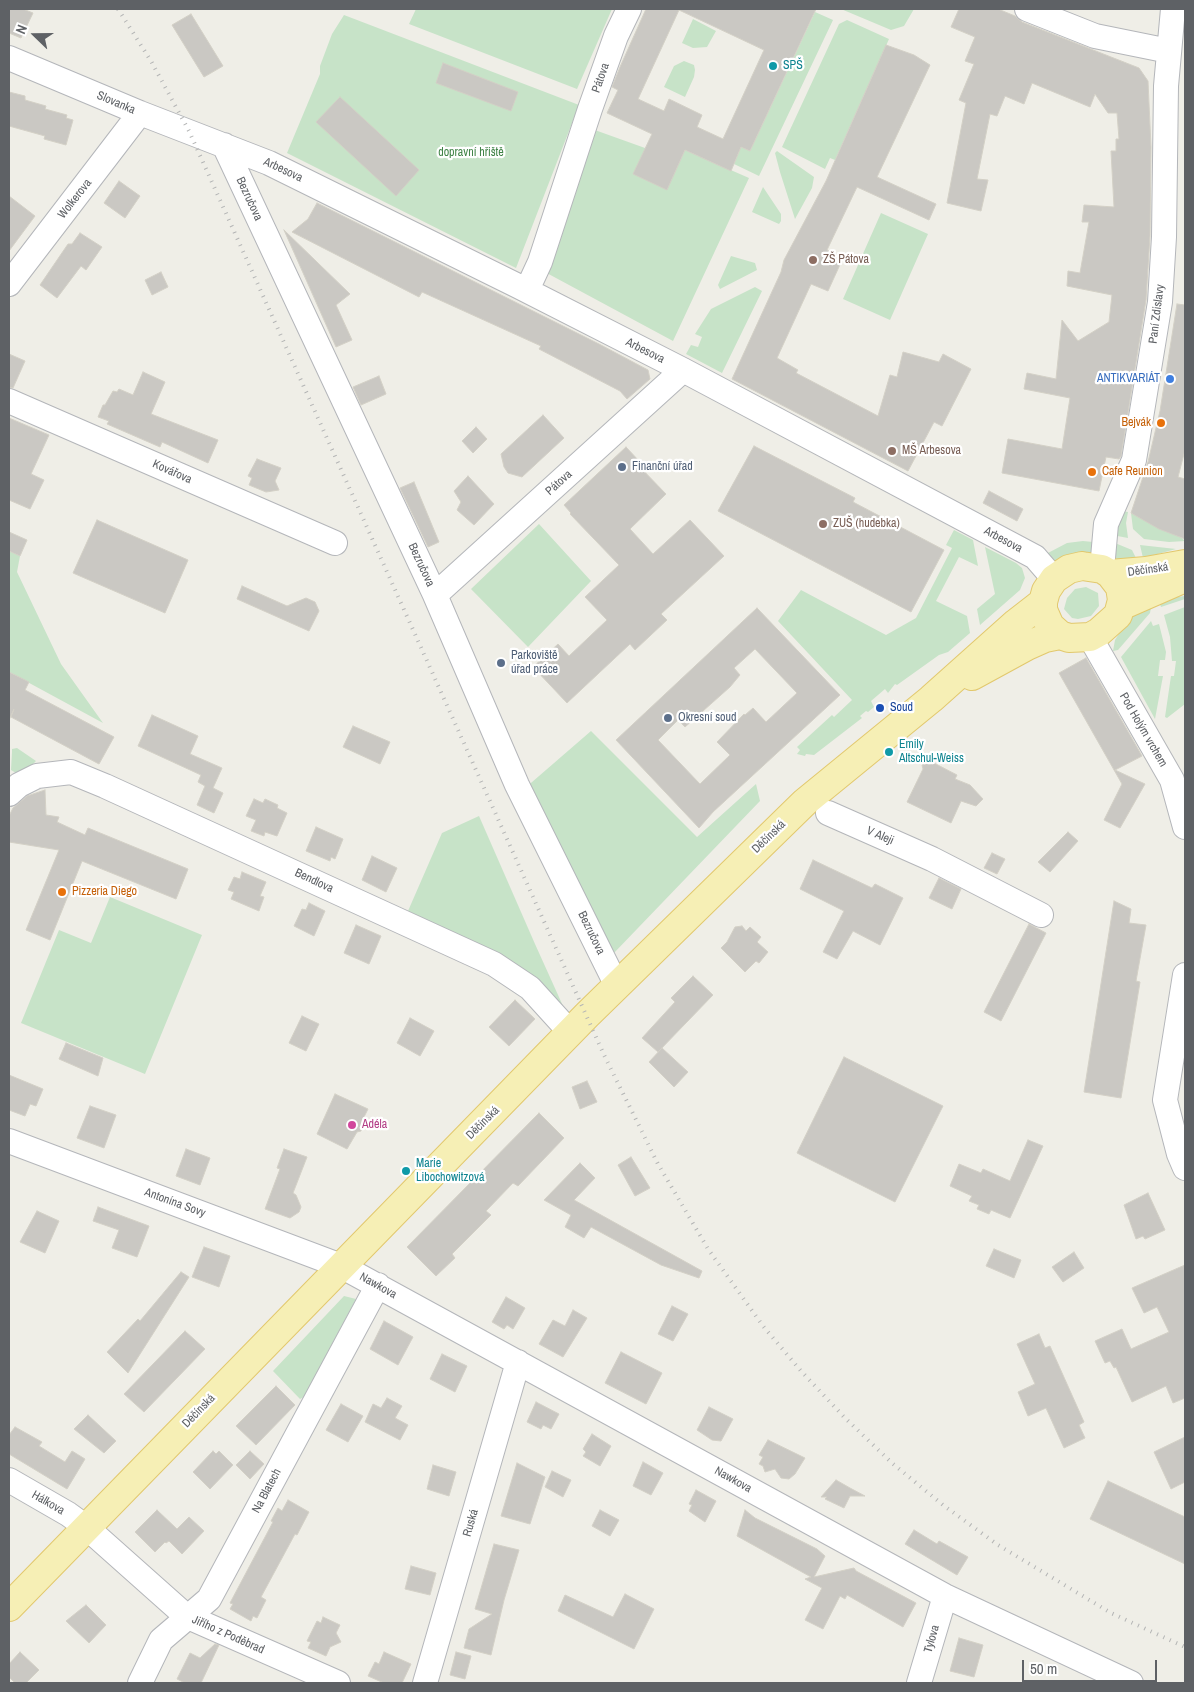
<!DOCTYPE html>
<meta charset="utf-8">
<style>
body{margin:0}
#map{position:relative;width:1194px;height:1692px;overflow:hidden;background:#efeee7;font-family:"Archivo Narrow",sans-serif}
canvas{display:block}
.frame{position:absolute;inset:0;border:10px solid #5e6165;pointer-events:none}
.north{position:absolute;left:10px;top:10px;width:50px;height:50px;-webkit-text-stroke:4px #fff;paint-order:stroke;rotate:292deg;font-size:14px;font-weight:700;line-height:20px;text-align:center;color:#5e6165}
.north::after{content:'';display:block;margin:auto;width:18px;height:22px;background:#5e6165;clip-path:polygon(50% 0,100% 100%,50% 72%,0 100%)}
.scale{position:absolute;left:1022px;top:1660px;width:135px;height:22px;box-sizing:border-box;border:2px solid #5e6165;border-top:0;padding-left:6px;font-size:15px;line-height:18px;white-space:nowrap;color:#5e6165;-webkit-text-stroke:4px #fff;paint-order:stroke}
</style>
<div id="map">
<canvas width="1194" height="1692"></canvas>
<div class="frame"></div>
<div class="north">N</div>
<div class="scale">50 m</div>
</div>
<script>
const g = document.querySelector('canvas').getContext('2d');
g.lineJoin = 'round';
function fill(path, color) {
  g.fillStyle = color;
  g.fill(path, 'evenodd');
}
function shape(rows) {
  const path = new Path2D();
  for (const r of rows) {
    path.moveTo(r[0], r[1]);
    for (let i = 2; i < r.length; i += 2) path.lineTo(r[i], r[i + 1]);
  }
  return path;
}
function strokePath(path, color, width, dash) {
  g.strokeStyle = color;
  g.lineWidth = width;
  g.lineCap = dash ? 'butt' : 'round';
  g.setLineDash(dash || []);
  g.stroke(path);
}
function drawText(font, color, halo, rows, align = 'center') {
  g.font = font + ' "Archivo Narrow",sans-serif';
  g.lineWidth = 4.5;
  g.setLineDash([]);
  g.textBaseline = 'middle';
  g.strokeStyle = halo;
  g.fillStyle = color;
  for (const [text, x, y, turn = 0] of rows) {
    g.save();
    g.translate(x, y);
    g.rotate((+turn || 0) * Math.PI / 180);
    g.textAlign = isNaN(turn) ? turn : align;
    if (halo) g.strokeText(text, 0, 0);
    g.fillText(text, 0, 0);
    g.restore();
  }
}
fill(shape([
 [416,9,612,9,577,89,409,24],
 [841,9,914,9,904,26,891,30],
 [815,12,833,20,759,176,734,164,741,147,750,151],
 [344,15,579,105,516,268,287,153,320,74,320,66,332,34],
 [693,19,716,31,707,47,693,48,682,43],
 [847,20,889,39,835,160,830,158,825,169,782,147,839,24],
 [684,61,694,65,695,70,694,77,685,97,664,87,674,66],
 [592,129,645,148,667,189,685,150,749,178,673,341,543,271],
 [777,151,814,177,812,188,795,219,780,172,775,153],
 [763,187,781,214,781,221,779,224,752,212],
 [881,213,928,234,890,320,843,299],
 [731,256,755,263,757,270,720,289,718,285],
 [755,287,762,291,722,373,686,354,691,345,698,347,702,337,695,334,711,309],
 [1122,511,1128,512,1126,523,1128,538,1112,535],
 [1131,513,1182,538,1185,541,1169,542,1144,539,1133,529],
 [539,524,591,581,528,647,471,589],
 [954,530,973,540,978,566,959,557,936,601,967,616,970,633,948,652,939,655,897,685,895,684,888,693,885,689,871,701,874,707,868,712,866,711,860,716,862,718,814,755,806,754,805,756,797,754,800,750,797,747,832,715,834,717,852,700,778,621,801,590,886,635,916,618,952,548,946,545],
 [1083,541,1093,542,1096,557,1053,569,1046,554,1067,543],
 [1115,543,1132,550,1138,562,1120,563,1112,554],
 [1140,545,1176,549,1143,558],
 [985,547,1016,563,1022,568,1025,578,1020,590,980,625,977,609,995,594],
 [9,551,20,556,17,572,61,664,103,723,9,672],
 [1086,587,1098,593,1099,606,1091,616,1078,619,1072,618,1064,609,1067,598,1075,589],
 [1185,596,1185,599,1161,607,1158,599],
 [1152,602,1150,613,1118,650,1113,651,1115,640,1127,621,1137,611],
 [1185,607,1185,704,1167,718,1165,717,1171,676,1174,676,1176,661,1172,661,1170,637,1164,615],
 [1151,621,1153,626,1159,624,1166,652,1165,660,1160,660,1158,676,1163,676,1155,719,1121,657],
 [591,731,697,837,756,784,760,801,613,954,524,789],
 [17,748,36,761,31,766,16,773,11,770,12,752,12,749],
 [479,816,535,944,563,1006,534,978,510,960,408,911,442,833],
 [110,897,202,935,145,1074,21,1023,59,930,91,943],
 [344,1296,356,1299,304,1397,300,1399,273,1371]
]), '#c7e3c8');
const building = shape([
 [9,9,23,9,33,13,21,38,9,33,9,9],
 [646,9,816,9,750,151,741,147,731,171,685,150,667,190,633,174,652,134,607,113,618,90,612,87,620,67,646,9],
 [679,10,764,50,723,139,697,127,702,115,669,99,664,111,638,99,679,10],
 [959,9,998,9,1015,16,1022,22,1139,68,1148,81,1151,147,1150,236,1146,300,1121,456,1119,459,1106,457,1099,491,1002,473,1008,439,1062,449,1070,398,1024,389,1027,373,1056,379,1062,320,1078,341,1109,322,1112,295,1067,286,1068,271,1080,273,1089,222,1082,222,1084,205,1114,207,1111,151,1116,151,1116,139,1119,139,1117,113,1108,113,1095,94,1090,107,1032,83,1024,104,1005,96,997,116,990,114,977,179,988,180,981,211,947,203,966,103,959,100,974,64,965,61,975,37,951,27,959,9],
 [191,14,223,66,204,77,172,25,191,14],
 [886,45,914,55,930,65,877,177,936,204,929,220,857,187,827,250,843,258,828,291,811,284,777,358,798,370,796,373,878,416,890,375,897,377,903,352,939,362,943,354,971,369,942,426,934,422,908,471,732,379,781,272,784,260,826,181,886,45],
 [443,63,518,92,511,111,436,83,443,63],
 [9,92,25,96,25,100,46,106,45,109,67,115,66,118,73,120,66,145,44,139,45,136,9,126,9,92],
 [340,97,419,170,396,196,316,122,340,97],
 [119,181,140,196,125,218,104,203,119,181],
 [9,196,35,216,9,251,9,196],
 [317,203,599,344,648,370,650,379,627,399,620,391,539,349,541,346,422,292,419,297,292,232,308,219,317,203],
 [284,230,350,294,336,305,352,340,336,347,284,230],
 [80,233,102,247,86,270,81,266,57,298,40,285,68,244,72,244,80,233],
 [161,272,168,287,152,295,145,280,161,272],
 [1177,304,1185,305,1185,450,1178,477,1185,479,1185,539,1159,529,1131,513,1148,462,1160,411,1177,304],
 [9,354,25,361,13,388,9,387,9,354],
 [143,372,165,382,151,414,218,440,208,463,162,442,160,447,107,424,109,421,98,417,103,405,105,405,113,391,117,392,119,389,133,395,143,372],
 [379,376,386,394,361,405,353,387,379,376],
 [543,415,564,438,522,477,508,473,504,467,501,454,543,415],
 [9,418,49,435,31,474,44,480,30,509,9,500,9,418],
 [476,427,487,439,473,453,462,441,476,427],
 [754,446,855,498,853,502,944,550,911,612,718,511,754,446],
 [626,447,640,462,638,465,666,494,630,529,653,554,690,520,724,556,661,614,667,620,635,650,630,644,567,703,533,667,558,644,569,656,607,620,585,597,619,565,570,514,571,513,564,505,626,447],
 [257,459,281,468,275,481,279,490,266,492,249,485,252,478,248,476,257,459],
 [468,476,494,504,474,525,457,510,461,502,454,491,468,476],
 [414,482,439,542,428,547,400,488,414,482],
 [989,491,1023,509,1017,521,983,503,989,491],
 [97,520,188,560,165,613,73,573,97,520],
 [9,532,27,540,20,556,9,551,9,532],
 [242,586,287,606,306,598,315,602,319,611,309,631,237,599,242,586],
 [757,608,840,695,713,812,699,828,616,740,757,608],
 [755,649,797,693,766,722,753,708,745,715,744,714,717,742,730,755,700,784,658,740,678,720,685,727,730,687,740,675,734,668,755,649],
 [1086,658,1142,756,1115,770,1145,784,1120,828,1104,820,1122,784,1059,673,1086,658],
 [9,672,29,682,25,690,114,737,99,764,11,717,14,709,9,720,9,672],
 [152,715,198,736,190,754,222,768,213,788,223,793,214,813,197,805,205,786,198,782,201,775,138,746,152,715],
 [353,726,390,742,380,764,343,747,353,726],
 [932,762,957,775,955,779,970,785,983,799,976,806,961,801,951,823,907,802,923,769,922,765,932,762],
 [45,790,46,815,59,817,57,822,85,835,88,828,188,869,176,899,82,861,50,940,26,930,59,850,9,842,9,816,13,808,27,796,45,790],
 [254,799,263,803,265,799,278,805,277,808,287,813,277,836,265,832,264,836,251,831,256,820,246,816,254,799],
 [316,827,343,839,335,859,331,857,330,861,306,851,316,827],
 [1068,832,1078,841,1050,872,1038,862,1068,832],
 [992,853,1005,859,997,874,984,868,992,853],
 [372,856,397,868,386,892,362,880,372,856],
 [813,860,872,888,875,884,903,898,880,945,853,931,837,959,823,952,844,911,800,889,813,860],
 [242,872,266,882,260,896,264,897,259,911,231,899,234,892,228,890,234,877,240,879,242,872],
 [939,878,961,889,952,909,929,898,939,878],
 [1114,901,1131,909,1129,923,1146,925,1136,981,1140,982,1121,1098,1084,1092,1114,901],
 [309,903,325,911,314,936,294,926,302,909,306,910,309,903],
 [1029,924,1046,933,1001,1021,984,1012,1029,924],
 [356,925,381,936,369,964,344,953,356,925],
 [742,926,746,931,750,927,761,937,757,942,768,952,759,963,756,961,745,972,721,948,727,942,735,927,742,926],
 [693,976,713,995,658,1052,642,1038,675,1002,671,998,693,976],
 [515,1000,535,1019,509,1046,489,1027,515,1000],
 [302,1016,319,1024,306,1051,289,1043,302,1016],
 [410,1018,434,1031,420,1056,397,1043,410,1018],
 [66,1043,103,1058,98,1076,59,1059,66,1043],
 [662,1048,688,1072,674,1087,649,1062,662,1048],
 [844,1057,943,1106,895,1202,797,1153,844,1057],
 [9,1075,43,1089,36,1106,30,1104,25,1116,9,1110,9,1075],
 [587,1081,597,1102,580,1109,572,1087,587,1081],
 [335,1094,368,1109,362,1121,364,1125,361,1131,357,1132,347,1149,317,1134,335,1094],
 [90,1106,116,1115,104,1148,77,1138,90,1106],
 [539,1113,564,1138,518,1186,513,1183,486,1211,491,1215,452,1254,455,1258,436,1276,407,1247,539,1113],
 [1028,1140,1043,1146,1010,1218,991,1210,989,1214,977,1209,979,1205,969,1201,972,1196,950,1186,959,1164,981,1173,983,1169,1010,1181,1028,1140],
 [186,1149,210,1158,200,1185,176,1176,186,1149],
 [284,1149,307,1157,293,1193,296,1195,301,1207,299,1212,290,1218,265,1209,280,1169,277,1168,284,1149],
 [631,1157,650,1188,635,1196,618,1165,631,1157],
 [580,1163,595,1178,574,1200,702,1271,699,1278,661,1265,591,1227,584,1238,565,1227,571,1215,544,1200,580,1163],
 [1148,1193,1165,1230,1145,1239,1143,1236,1136,1239,1124,1205,1148,1193],
 [98,1207,149,1226,137,1257,112,1248,119,1230,93,1221,98,1207],
 [37,1211,59,1221,45,1253,20,1242,37,1211],
 [204,1247,230,1256,219,1287,192,1277,204,1247],
 [994,1249,1021,1260,1014,1278,986,1266,994,1249],
 [1074,1252,1084,1268,1063,1282,1052,1267,1074,1252],
 [1185,1265,1185,1398,1173,1403,1166,1386,1132,1402,1116,1367,1114,1368,1110,1361,1105,1363,1095,1341,1122,1329,1131,1349,1169,1332,1157,1307,1144,1313,1132,1288,1185,1265],
 [181,1272,189,1277,128,1373,107,1352,138,1319,140,1321,181,1272],
 [506,1297,525,1308,513,1329,507,1325,504,1329,492,1322,506,1297],
 [672,1306,688,1314,673,1341,658,1334,672,1306],
 [573,1310,587,1318,563,1357,539,1344,553,1320,565,1326,573,1310],
 [384,1321,413,1337,398,1365,370,1349,384,1321],
 [185,1331,205,1349,144,1412,124,1394,185,1331],
 [1039,1334,1045,1348,1050,1346,1084,1422,1079,1425,1085,1438,1064,1448,1046,1408,1028,1416,1018,1392,1035,1384,1017,1344,1039,1334],
 [621,1352,662,1373,646,1404,605,1383,621,1352],
 [442,1354,467,1366,455,1392,430,1379,442,1354],
 [276,1386,295,1405,256,1445,236,1426,276,1386],
 [387,1398,402,1406,395,1418,408,1425,400,1440,365,1422,373,1404,381,1408,387,1398],
 [536,1402,559,1414,551,1429,543,1425,541,1429,527,1422,536,1402],
 [341,1404,363,1416,348,1442,326,1430,341,1404],
 [709,1407,733,1419,721,1441,712,1440,697,1430,709,1407],
 [88,1415,116,1441,104,1453,74,1429,88,1415],
 [15,1427,42,1442,39,1446,65,1462,72,1451,85,1459,67,1489,9,1454,9,1435,15,1427],
 [592,1434,611,1446,600,1466,583,1456,586,1452,583,1449,592,1434],
 [1185,1437,1185,1482,1171,1489,1154,1452,1185,1437],
 [768,1440,805,1458,795,1474,789,1479,781,1478,775,1469,765,1472,763,1466,759,1464,763,1457,759,1455,768,1440],
 [213,1451,216,1454,219,1451,233,1465,210,1489,193,1472,213,1451],
 [250,1451,264,1464,250,1479,236,1465,250,1451],
 [643,1462,663,1473,651,1495,633,1486,643,1462],
 [517,1463,545,1477,530,1524,501,1516,517,1463],
 [433,1465,456,1472,449,1496,427,1489,433,1465],
 [552,1471,571,1480,563,1497,545,1487,552,1471],
 [836,1480,850,1488,865,1496,850,1496,844,1508,825,1499,827,1497,821,1497,836,1480],
 [1108,1481,1185,1517,1185,1564,1090,1519,1108,1481],
 [696,1490,716,1501,705,1522,689,1511,692,1505,689,1504,696,1490],
 [288,1500,309,1512,297,1535,295,1534,261,1597,266,1600,257,1618,253,1616,251,1621,230,1609,233,1604,230,1603,273,1522,271,1521,278,1508,282,1511,288,1500],
 [157,1510,177,1529,189,1517,204,1531,182,1554,169,1541,166,1543,165,1542,155,1552,135,1532,157,1510],
 [600,1510,619,1520,610,1536,592,1526,600,1510],
 [745,1510,755,1518,817,1549,825,1556,814,1577,854,1568,856,1571,916,1603,903,1627,847,1595,845,1599,840,1596,823,1629,805,1620,822,1588,805,1579,811,1577,737,1536,745,1510],
 [914,1530,937,1544,939,1541,968,1557,957,1575,905,1544,914,1530],
 [494,1544,519,1550,504,1600,491,1655,464,1648,469,1629,492,1614,475,1609,494,1544],
 [411,1566,436,1573,430,1595,405,1589,411,1566],
 [625,1594,654,1609,634,1649,558,1611,565,1595,613,1617,625,1594],
 [86,1605,106,1625,89,1643,66,1621,86,1605],
 [323,1617,340,1625,336,1633,341,1642,330,1647,326,1656,308,1648,311,1642,307,1641,317,1621,321,1623,323,1617],
 [959,1638,983,1645,974,1677,950,1671,959,1638],
 [215,1644,219,1645,201,1683,185,1683,177,1679,190,1653,200,1658,215,1644],
 [20,1652,39,1670,26,1683,15,1683,9,1677,9,1664,20,1652],
 [384,1652,411,1664,402,1683,384,1683,368,1676,375,1662,379,1664,384,1652],
 [456,1652,471,1656,465,1679,450,1675,456,1652]
]);
fill(building, '#cac8c3');
strokePath(building, '#d3d0c6', 1);
const minor = shape([
 [1027,9,1095,36,1169,51],
 [9,58,140,113,269,163,518,286,683,370,1035,557,1054,579],
 [224,145,435,595,517,785,617,986],
 [9,284,140,113],
 [527,290,540,262,590,109,616,36,629,9],
 [9,401,335,543],
 [1102,569,1106,524,1134,460,1160,302,1164,237,1166,86,1173,9],
 [435,595,683,370],
 [1090,637,1172,780,1185,827],
 [9,794,19,785,37,776,71,772,105,786,494,964,530,988,570,1032],
 [828,813,932,859,1041,915],
 [1185,975,1165,1100,1179,1154,1185,1168],
 [9,1141,341,1266,945,1596,1131,1683],
 [9,1480,68,1514,86,1527,186,1616,338,1683],
 [140,1683,161,1640,209,1599,378,1285],
 [425,1683,518,1362],
 [919,1683,945,1596]
]);
const major = shape([
 [1082,566,1102,569,1110,574,1120,587,1122,600,1118,615,1099,632,1090,637,1069,638,1060,635,1050,626,1043,610,1043,602,1046,591,1054,579,1069,569,1082,566],
 [1110,574,1146,571,1185,564],
 [1121,606,1185,578],
 [972,676,1027,646,1045,638,1060,635],
 [9,1607,587,1015,805,802,931,699,1016,623,1043,602]
]);
strokePath(minor, '#b4b6ba', 26);
strokePath(major, '#e2c86d', 30);
strokePath(minor, '#fff', 24);
strokePath(major, '#f6efb5', 28);
strokePath(shape([
 [118,9,151,61,189,131,604,1055,658,1164,708,1249,763,1326,801,1371,845,1418,892,1463,943,1505,998,1545,1111,1613,1185,1647]
]), '#b4b5b5', 4, [1, 6]);
for (const [x, y, r, color] of [
 [773,66,5,"#0f9aa8"],
 [813,260,5,"#8d6e63"],
 [1170,379,5,"#3f7fe0"],
 [1161,423,5,"#e8710a"],
 [892,451,5,"#8d6e63"],
 [622,467,5,"#5c6f8a"],
 [1092,472,5,"#e8710a"],
 [823,524,5,"#8d6e63"],
 [501,663,5,"#5c6f8a"],
 [880,708,5,"#1a4fb4"],
 [668,718,5,"#5c6f8a"],
 [889,752,5,"#0f9aa8"],
 [62,892,5,"#e8710a"],
 [352,1125,5,"#d1479c"],
 [406,1171,5,"#0f9aa8"]
]) {
  const dot = new Path2D();
  dot.arc(x, y, r, 0, 2 * Math.PI);
  g.fillStyle = color;
  g.fill(dot);
  strokePath(dot, '#fff', 2);
}
drawText('12px', '#0d838f', '#fff', [
 ["SPŠ",783,66],
 ["Emily",899,745],
 ["Altschul-Weiss",899,759],
 ["Marie",416,1164],
 ["Libochowitzová",416,1178]
], 'left');
drawText('12px', '#5e6165', '#fff', [
 ["Pátova",601,78,-71],
 ["Slovanka",116,103,23],
 ["Arbesova",283,170,25],
 ["Wolkerova",75,199,-52],
 ["Bezručova",249,199,65],
 ["Paní Zdislavy",1157,314,-83],
 ["Arbesova",645,351,27],
 ["Kovářova",172,472,24],
 ["Pátova",559,483,-42],
 ["Arbesova",1003,540,28],
 ["Bezručova",421,565,65],
 ["Děčínská",1148,570,-8],
 ["Pod Holým vrchem",1143,730,60],
 ["V Aleji",880,836,24],
 ["Děčínská",769,837,-44],
 ["Bendlova",314,881,25],
 ["Bezručova",591,933,64],
 ["Děčínská",483,1123,-45],
 ["Antonína Sovy",175,1203,20],
 ["Nawkova",378,1286,29],
 ["Děčínská",199,1411,-46],
 ["Nawkova",733,1480,29],
 ["Na Blatech",267,1491,-62],
 ["Hálkova",48,1503,30],
 ["Ruská",471,1523,-74],
 ["Jiřího z Poděbrad",228,1635,24],
 ["Tylova",932,1639,-74]
]);
drawText('12px', '#408347', '#fff', [
 ["dopravní hřiště",471,153]
]);
drawText('12px', '#785e54', '#fff', [
 ["ZŠ Pátova",823,260],
 ["MŠ Arbesova",902,451],
 ["ZUŠ (hudebka)",833,524]
], 'left');
drawText('12px', '#366cbe', '#fff', [
 ["ANTIKVARIÁT",1160,379]
], 'right');
drawText('12px', '#c56008', '#fff', [
 ["Bejvák",1151,423,"right"],
 ["Cafe Reunion",1102,472],
 ["Pizzeria Diego",72,892]
], 'left');
drawText('12px', '#4e5e75', '#fff', [
 ["Finanční úřad",632,467],
 ["Parkoviště",511,656],
 ["úřad práce",511,670],
 ["Okresní soud",678,718]
], 'left');
drawText('12px', '#164399', '#fff', [
 ["Soud",890,708]
], 'left');
drawText('12px', '#b23c85', '#fff', [
 ["Adéla",362,1125]
], 'left');
</script>
